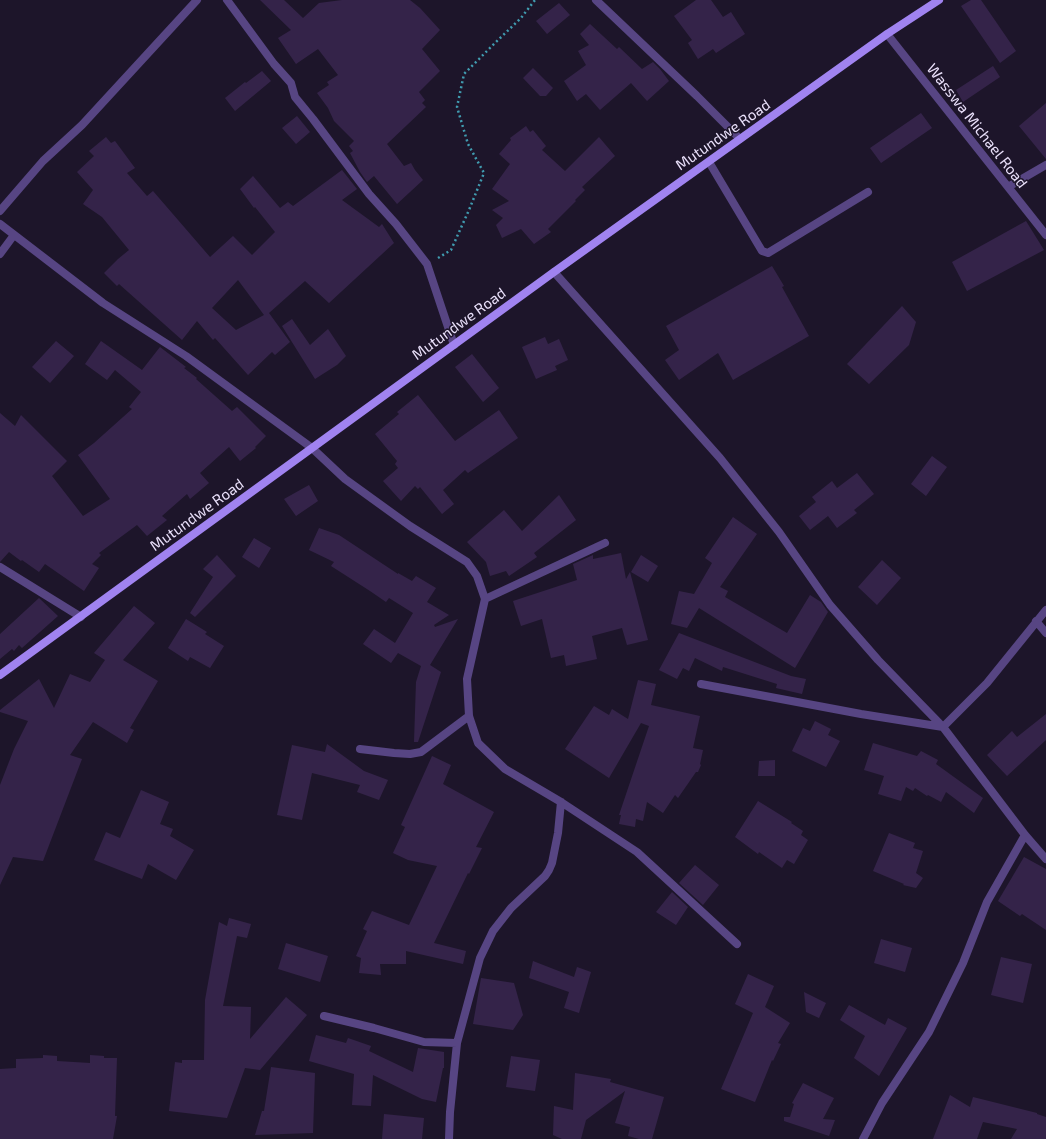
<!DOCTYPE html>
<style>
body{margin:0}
canvas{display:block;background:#1d152a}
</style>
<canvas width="1046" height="1139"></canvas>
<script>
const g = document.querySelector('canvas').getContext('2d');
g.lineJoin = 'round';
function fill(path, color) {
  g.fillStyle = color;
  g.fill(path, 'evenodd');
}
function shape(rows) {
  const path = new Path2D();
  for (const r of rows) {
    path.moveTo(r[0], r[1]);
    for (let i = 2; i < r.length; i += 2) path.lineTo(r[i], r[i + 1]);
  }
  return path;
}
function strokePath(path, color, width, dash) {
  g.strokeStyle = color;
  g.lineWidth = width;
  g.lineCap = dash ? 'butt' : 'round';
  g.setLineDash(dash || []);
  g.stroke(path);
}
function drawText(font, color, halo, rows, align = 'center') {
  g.font = font + ' "Exo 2",sans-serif';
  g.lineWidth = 3;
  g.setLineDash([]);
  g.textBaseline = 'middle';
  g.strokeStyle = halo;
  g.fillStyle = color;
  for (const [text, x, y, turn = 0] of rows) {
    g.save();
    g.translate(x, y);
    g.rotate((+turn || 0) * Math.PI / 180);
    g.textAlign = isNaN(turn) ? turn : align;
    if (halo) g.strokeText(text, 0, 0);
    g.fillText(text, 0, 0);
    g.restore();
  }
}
fill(shape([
 [260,0,284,0,303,18,319,3,342,0,410,0,420,8,440,30,422,49,440,71,419,92,425,100,422,103,426,107,387,144,404,166,411,163,415,170,423,180,397,204,374,176,367,182,360,172,350,153,353,151,349,146,354,141,334,121,328,108,317,93,329,85,327,82,338,75,318,49,296,64,278,38,291,30],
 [696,0,711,0,723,17,731,12,745,34,716,53,713,49,698,59,688,43,692,40,674,16],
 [971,0,981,0,1016,51,1000,63,961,6],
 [559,3,570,15,547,34,536,21],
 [590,24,617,49,619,47,642,69,653,62,660,69,669,81,647,101,631,83,600,110,586,94,577,101,564,81,586,65,578,51,589,45,580,34],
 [993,66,1000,77,963,102,956,90],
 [533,68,553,88,546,96,540,96,523,78],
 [262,71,271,81,235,111,225,98,245,82,246,83],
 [1046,103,1046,159,1019,126],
 [921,113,932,128,881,163,870,148],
 [297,116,310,132,296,144,282,128],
 [526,126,530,132,533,130,546,146,542,150,565,171,599,137,615,156,582,187,585,190,575,200,576,201,548,229,551,232,534,244,521,229,502,238,496,225,503,218,492,210,509,201,492,189,510,164,499,154,511,140,510,138],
 [106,137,111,143,115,141,135,168,127,173,147,196,153,191,210,257,233,236,252,255,275,232,255,207,254,208,240,189,253,176,280,208,288,202,293,206,342,170,357,189,342,200,379,227,382,224,394,243,329,303,305,281,269,313,290,342,275,355,272,352,248,375,215,338,213,340,197,321,182,340,119,284,117,286,104,273,118,259,129,250,102,217,83,204,93,190,77,172,94,156,89,151],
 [238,280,264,315,236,330,212,308],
 [1026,221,1044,250,967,291,952,262],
 [772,266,784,286,782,287,809,336,733,380,718,353,679,380,665,360,679,350,666,326],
 [902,306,916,322,909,345,869,384,847,364],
 [292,319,310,345,328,329,346,356,337,365,315,379,282,326],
 [545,337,548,344,559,339,568,360,555,366,557,370,536,379,522,347],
 [56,341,74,356,50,383,32,367],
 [101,341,142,370,160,347,186,367,184,368,197,378,196,379,232,411,237,407,266,436,255,447,256,448,240,461,229,447,200,473,209,483,190,499,187,494,162,516,167,520,147,536,137,525,99,553,101,555,92,564,99,568,84,591,45,564,39,572,22,560,21,561,9,552,0,562,0,413,15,426,21,415,67,461,52,476,83,516,110,499,78,455,94,443,132,409,129,407,141,392,115,370,107,380,85,364],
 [472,354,499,388,483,402,455,367],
 [418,395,455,441,499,410,518,438,468,473,465,470,443,490,454,504,442,514,420,487,418,489,415,486,401,501,383,481,398,468,395,464,397,461,375,434,399,414,397,412],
 [932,456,947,467,926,496,911,484],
 [857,473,874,494,854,510,857,513,837,528,828,516,810,530,799,516,816,502,812,497,832,481,837,488],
 [309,485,318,501,296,516,284,499],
 [559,495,576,520,534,553,537,557,509,576,506,571,490,576,486,562,467,542,504,510,522,531],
 [733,517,757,534,720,587,728,591,725,597,787,633,810,595,821,602,828,612,795,668,699,608,687,628,671,624,679,591,694,594,712,563,705,558],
 [319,528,339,535,398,574,398,573,412,581,416,576,436,588,427,602,449,615,434,625,435,627,458,619,430,665,441,672,418,742,414,742,416,682,421,666,398,653,391,663,363,644,374,629,395,643,413,613,389,598,386,602,370,591,331,566,334,562,309,550],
 [254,538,271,548,259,568,242,557],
 [621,553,626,579,630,572,648,640,627,645,622,628,592,636,597,659,566,666,564,655,551,658,542,619,521,626,513,601,577,580,573,564,593,555,593,559],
 [217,555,236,576,195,617,190,613,213,577,203,569],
 [641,555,658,566,648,582,631,572],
 [882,560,901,578,877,605,858,587],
 [39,598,58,616,22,648,19,645,14,651,12,649,0,659,0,634],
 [134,606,155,623,123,660,158,681,130,728,134,730,127,743,93,722,70,755,82,759,43,861,13,857,0,885,0,785,14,749,28,721,0,712,0,710,39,679,54,708,70,674,90,682,105,660,94,653],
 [186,619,207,632,205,634,224,646,210,668,190,657,188,661,168,648],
 [679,633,791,676,806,679,802,694,776,688,777,684,723,667,722,671,695,658,689,671,683,668,677,679,659,670],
 [638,680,656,684,651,705,700,716,693,748,703,750,700,764,701,765,698,772,696,772,678,798,675,795,663,813,647,802,643,821,636,819,635,827,619,824,621,815,619,815,649,726,641,723,609,778,565,749,594,706,609,715,612,709,628,719],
 [1046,714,1046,740,1007,776,987,755,1012,731,1017,737],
 [815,721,831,729,828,735,840,741,826,767,792,751,803,728,810,731],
 [873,743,917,756,921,751,938,760,936,764,983,798,974,813,946,792,941,802,928,795,927,796,915,788,913,791,906,787,901,801,878,794,884,776,864,770],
 [327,744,364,771,388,780,379,800,357,792,360,785,312,773,302,820,277,815,292,745,325,752],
 [432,756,451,765,443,784,494,812,476,847,482,848,469,874,468,873,434,943,466,951,463,964,406,951,406,964,380,964,381,975,359,973,361,958,356,956,367,931,363,929,372,911,409,925,437,866,408,860,393,853,405,827,401,825],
 [775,760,775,776,758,776,759,761],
 [141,790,169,802,160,824,173,829,170,836,194,850,176,880,148,864,142,879,94,860,106,832,120,838],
 [758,801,792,822,791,823,803,831,801,835,808,840,794,864,787,860,782,868,759,852,758,854,735,837],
 [889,833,915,843,913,848,923,851,916,873,923,878,916,888,903,885,904,884,873,871],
 [1024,857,1046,869,1046,930,1022,914,1020,916,998,901],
 [695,865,719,885,703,905,679,883],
 [672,892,688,907,676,925,656,912],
 [229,918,251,924,247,938,237,936,223,1006,251,1007,250,1039,286,997,307,1015,260,1070,245,1068,227,1118,169,1111,175,1062,182,1063,182,1060,204,1060,205,1000,219,922,227,926],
 [881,939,912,948,905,972,874,963],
 [286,943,328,956,320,982,278,969],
 [1001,957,1032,964,1023,1003,991,995],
 [533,961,574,977,577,967,591,972,579,1013,564,1008,569,992,529,978],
 [748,974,774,986,765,1007,790,1023,778,1043,781,1044,773,1061,772,1060,755,1102,721,1089,753,1013,735,1004],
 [481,978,514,983,523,1015,513,1030,473,1024],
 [804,992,826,1003,819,1018,806,1012],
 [849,1005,885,1025,888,1018,907,1028,879,1076,854,1058,865,1036,840,1020],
 [316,1035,346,1043,348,1038,371,1046,369,1051,413,1072,418,1048,444,1052,444,1068,443,1068,436,1102,422,1099,373,1075,371,1106,352,1105,354,1074,309,1061],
 [43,1055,57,1056,57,1061,90,1063,90,1055,104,1056,104,1058,117,1058,115,1116,117,1116,113,1139,0,1139,0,1069,16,1068,16,1059,43,1058],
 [511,1056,540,1060,535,1091,506,1087],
 [271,1067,315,1073,313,1133,255,1135,262,1111,264,1111],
 [575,1073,611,1079,610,1082,664,1097,652,1139,639,1139,628,1136,630,1127,615,1123,625,1091,586,1120,581,1139,562,1139,553,1135,554,1106,573,1110],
 [803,1083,834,1098,823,1119,835,1120,829,1136,784,1121,784,1117,790,1117,794,1104,792,1103],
 [950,1095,970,1107,973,1097,1037,1113,1037,1114,1046,1117,1046,1139,1011,1139,1017,1129,983,1122,977,1139,933,1139],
 [384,1114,424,1118,422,1139,382,1139]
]), '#342349');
strokePath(shape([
 [438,258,451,250,469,210,484,173,468,144,457,107,464,74,496,42,521,18,535,0]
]), '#409cb0', 2.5, [2, 3]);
strokePath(shape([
 [227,0,274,64,291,83,295,97,313,119,369,194,396,224,427,264,454,345],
 [596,0,697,96,740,139],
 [887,34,1046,235],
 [709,162,762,251,768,253,868,192],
 [1008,187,1046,165],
 [0,211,43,161,82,125,197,0],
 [0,224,103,303,186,356,312,448,345,479,410,526,467,562,477,576,485,599,467,679,469,716,478,743,505,769,561,802,637,852,737,944],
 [0,254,14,235],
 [554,272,720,458,779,532,830,605,878,660,943,727,1025,835,1046,859],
 [0,567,81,617],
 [485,599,605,543],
 [1036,621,1046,633],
 [701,684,861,714,943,727],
 [943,727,987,683,1046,610],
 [360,749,394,753,410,754,421,752,469,716],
 [324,1016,374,1028,424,1042,457,1043],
 [449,1139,450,1112,457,1043,480,958,493,931,511,908,545,876,549,870,552,863,558,833,561,802],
 [863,1139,882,1103,929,1032,963,963,987,902,1025,835]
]), '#574583', 8);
strokePath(shape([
 [0,675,554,272,887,34,939,0]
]), '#a083f0', 8);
drawText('15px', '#eae1fb', '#1d152a', [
 ["Wasswa Michael Road",977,126,52],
 ["Mutundwe Road",723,135,-35],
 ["Mutundwe Road",459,324,-36],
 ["Mutundwe Road",197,515,-36]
]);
</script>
